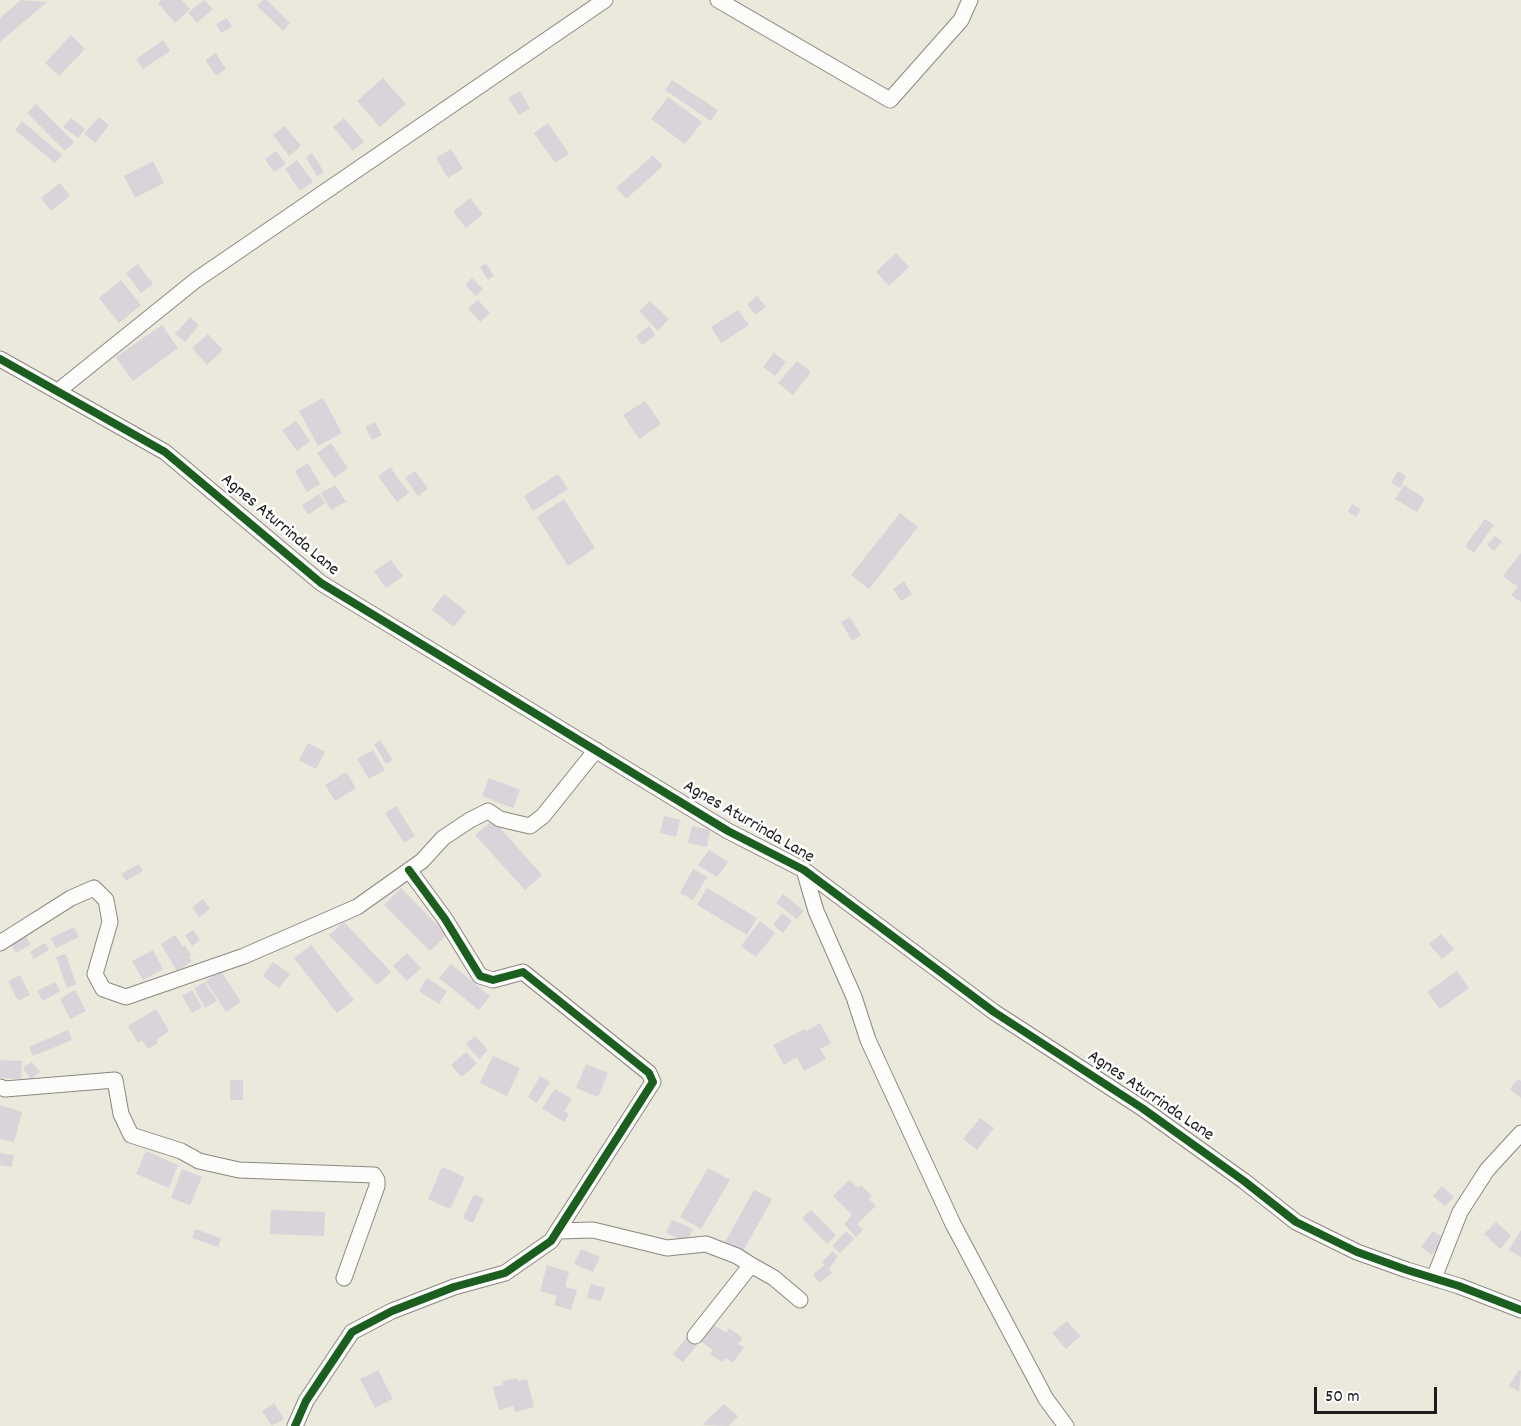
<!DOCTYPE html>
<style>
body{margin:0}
#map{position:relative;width:1521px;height:1426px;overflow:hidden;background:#ebe8dc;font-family:Dekko,sans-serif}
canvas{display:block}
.scale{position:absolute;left:1314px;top:1387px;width:123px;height:27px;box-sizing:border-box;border:3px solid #1c1c1c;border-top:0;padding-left:8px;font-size:18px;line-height:21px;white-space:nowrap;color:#1c1c1c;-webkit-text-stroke:4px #fff;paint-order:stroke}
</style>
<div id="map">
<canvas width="1521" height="1426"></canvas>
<div class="scale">50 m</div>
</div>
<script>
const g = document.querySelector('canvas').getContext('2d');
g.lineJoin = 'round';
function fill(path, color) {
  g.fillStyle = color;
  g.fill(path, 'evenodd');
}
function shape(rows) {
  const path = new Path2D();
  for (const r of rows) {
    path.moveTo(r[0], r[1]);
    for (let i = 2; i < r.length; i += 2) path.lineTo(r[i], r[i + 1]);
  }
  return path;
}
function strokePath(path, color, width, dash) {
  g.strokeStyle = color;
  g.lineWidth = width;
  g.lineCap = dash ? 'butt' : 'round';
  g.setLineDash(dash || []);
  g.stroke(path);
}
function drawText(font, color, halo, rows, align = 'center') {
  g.font = font + ' Dekko,sans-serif';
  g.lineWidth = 5;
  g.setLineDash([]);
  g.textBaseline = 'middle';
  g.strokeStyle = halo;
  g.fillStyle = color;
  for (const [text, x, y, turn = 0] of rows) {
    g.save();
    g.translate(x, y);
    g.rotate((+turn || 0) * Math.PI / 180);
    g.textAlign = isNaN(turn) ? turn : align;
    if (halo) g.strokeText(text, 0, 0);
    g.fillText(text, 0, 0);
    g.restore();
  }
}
fill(shape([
 [21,0,47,2,0,42,0,18],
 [161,0,182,0,190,9,175,23,158,3],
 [204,0,213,9,197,23,188,13],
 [263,0,267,0,290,23,283,31,257,6],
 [227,18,232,27,221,33,216,24],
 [71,35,85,49,59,76,45,63],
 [163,40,170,51,143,69,136,59],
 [216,53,226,69,216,76,205,60],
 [383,78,406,104,380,127,357,101],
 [672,80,718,110,711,121,665,90],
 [520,91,530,108,519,115,508,98],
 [668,97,702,122,685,144,651,119],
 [36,104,74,142,65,151,27,113],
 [99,117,109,125,95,143,84,134],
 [71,118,85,129,78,138,63,127],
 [344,118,364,142,353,151,333,127],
 [22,121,62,155,55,163,15,130],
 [548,123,569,154,555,163,534,133],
 [285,126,301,146,289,156,273,135],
 [451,149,463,169,448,178,436,158],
 [276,151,286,164,274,172,265,159],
 [312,153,324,172,317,176,306,158],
 [653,155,663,166,626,199,616,188],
 [297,160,313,182,300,191,285,169],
 [153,161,164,183,135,198,124,176],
 [60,183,70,196,51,211,41,198],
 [470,198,483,214,466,228,453,212],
 [896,253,909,267,889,286,876,272],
 [486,263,494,276,488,280,480,267],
 [138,264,153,284,141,293,126,273],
 [472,278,483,289,476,296,465,285],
 [121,280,141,305,119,323,99,298],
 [757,296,766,307,755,315,747,304],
 [478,300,490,313,480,322,468,308],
 [650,301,669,319,658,331,639,311],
 [738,310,749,325,721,343,711,327],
 [190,317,199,325,185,342,175,334],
 [162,325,178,348,133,381,116,357],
 [649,326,655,335,642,345,636,336],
 [208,334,223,350,207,365,192,348],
 [774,353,786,362,775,376,763,367],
 [797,361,811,372,793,395,778,383],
 [323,398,342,433,318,446,299,411],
 [645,401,661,424,639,439,623,415],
 [296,421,310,441,297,451,282,430],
 [375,422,382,435,372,440,365,427],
 [331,443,348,468,334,478,317,453],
 [308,463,320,484,307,492,295,471],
 [390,467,409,493,397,502,378,476],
 [415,471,428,488,418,496,405,478],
 [1398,471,1406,476,1400,488,1391,483],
 [558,474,568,489,533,511,524,496],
 [335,485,346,502,331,510,321,493],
 [1404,485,1425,499,1417,512,1395,499],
 [319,494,325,503,308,515,302,505],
 [564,499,595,548,568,566,537,517],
 [1352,504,1361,509,1356,517,1348,512],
 [900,513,918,527,869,589,851,575],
 [1485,519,1494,525,1474,553,1465,546],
 [1495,536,1502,542,1494,551,1487,545],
 [1521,553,1521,602,1511,595,1518,587,1503,576],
 [391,560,403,576,386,588,374,571],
 [904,581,912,594,901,601,893,589],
 [444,594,466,611,454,627,432,610],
 [850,617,861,635,852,641,841,622],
 [380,740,393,760,386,764,374,744],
 [308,743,325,752,316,769,299,760],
 [373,750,385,770,369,779,357,759],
 [346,772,356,788,335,801,325,785],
 [489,778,520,790,513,808,482,796],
 [396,806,415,836,404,843,385,813],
 [664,816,680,820,676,837,660,833],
 [493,820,542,875,525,890,475,835],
 [692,826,710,830,707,847,688,843],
 [709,850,728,862,717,877,698,865],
 [139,864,143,871,126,881,121,874],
 [693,869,707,877,693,900,680,893],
 [401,888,447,935,430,951,384,905],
 [707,888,757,918,747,935,697,905],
 [783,894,804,911,797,919,776,903],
 [203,899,210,909,199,917,192,907],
 [782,913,792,921,783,933,773,925],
 [760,921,775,933,756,957,741,946],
 [344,922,391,972,377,985,329,935],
 [74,927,79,937,56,948,51,938],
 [193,930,200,940,192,946,185,935],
 [24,934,31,944,16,953,10,943],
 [1441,934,1454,949,1442,959,1429,944],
 [175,935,183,947,185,945,191,956,189,957,192,961,177,971,161,944],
 [45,943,49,950,34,959,30,952],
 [311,945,354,1000,337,1013,294,958],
 [153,950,163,969,143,980,132,961],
 [407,953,421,968,407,981,393,966],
 [66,954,76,984,67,988,56,957],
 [273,962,290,974,279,988,263,976],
 [451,964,490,996,479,1010,439,978],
 [221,971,241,1002,226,1012,206,981],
 [1457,971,1469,988,1440,1009,1427,992],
 [20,975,30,995,18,1001,8,981],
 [427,978,447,991,439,1004,419,991],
 [55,982,60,991,43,1001,37,991],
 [205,982,217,1001,205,1008,194,988],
 [75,990,86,1011,70,1019,60,999],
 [192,990,202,1007,192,1013,182,996],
 [156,1009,169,1031,156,1040,158,1043,148,1049,142,1040,138,1043,128,1026],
 [820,1023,831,1043,820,1049,826,1059,804,1071,797,1057,784,1065,773,1045,805,1029,806,1031],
 [68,1030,72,1040,33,1056,29,1047],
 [475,1036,488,1050,479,1059,466,1044],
 [466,1052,477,1063,462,1077,451,1065],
 [493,1056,520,1068,507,1096,480,1083],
 [0,1060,22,1061,21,1079,0,1078],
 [32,1062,40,1072,31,1079,23,1068],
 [586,1064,608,1073,598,1097,576,1088],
 [540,1076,550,1082,537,1103,528,1097],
 [1518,1079,1521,1081,1521,1098,1510,1089],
 [230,1080,243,1080,243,1100,230,1100],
 [555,1089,572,1099,564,1111,569,1114,564,1122,542,1108],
 [0,1105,22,1112,14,1142,0,1139],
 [980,1118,994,1128,977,1150,963,1139],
 [146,1151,178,1165,169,1188,136,1174],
 [0,1153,14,1155,12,1167,0,1165],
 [442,1167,465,1177,450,1209,428,1199],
 [708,1168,730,1180,701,1229,680,1217],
 [182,1169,202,1177,190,1205,171,1198],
 [849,1180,858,1188,861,1185,872,1196,869,1199,876,1206,857,1224,863,1230,856,1237,844,1224,852,1215,833,1196],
 [1442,1186,1454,1197,1445,1206,1433,1196],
 [754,1190,772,1199,742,1253,724,1244],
 [474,1194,484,1199,473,1223,463,1218],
 [271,1210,325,1212,324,1236,270,1234],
 [811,1210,836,1235,827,1244,802,1218],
 [672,1220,693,1229,687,1242,666,1233],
 [1496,1222,1511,1236,1500,1249,1484,1234],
 [195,1229,221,1238,218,1247,192,1238],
 [1521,1230,1521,1257,1509,1250],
 [846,1231,854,1239,840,1253,832,1246],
 [1433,1231,1444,1239,1432,1255,1421,1247],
 [581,1249,600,1257,593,1272,574,1264],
 [832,1251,838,1256,829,1269,832,1273,819,1283,813,1274,825,1265,822,1263],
 [547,1265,569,1272,565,1287,577,1290,571,1310,554,1305,557,1296,540,1291],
 [591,1284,605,1288,601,1301,587,1298],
 [1067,1321,1080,1336,1066,1349,1052,1333],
 [711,1323,726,1333,729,1328,743,1338,738,1344,744,1347,733,1363,725,1358,722,1362,710,1354,713,1350,699,1340],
 [687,1337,697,1345,683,1362,673,1354],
 [378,1370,393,1399,375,1408,360,1379],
 [1519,1370,1521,1371,1519,1392,1509,1386],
 [517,1378,518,1381,527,1379,534,1407,515,1412,513,1406,499,1410,493,1387,503,1385,502,1381],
 [274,1403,284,1419,272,1426,262,1411],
 [724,1404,738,1416,729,1426,702,1425]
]), '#dad3d9');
const street = shape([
 [718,0,890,100,961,20,970,0],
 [0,359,165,452,321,583,728,831,804,870,994,1012,1142,1108,1244,1181,1296,1222,1357,1252,1407,1270,1459,1286,1521,1310],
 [58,391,196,280,605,0],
 [804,870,816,911,854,997,868,1040,953,1224,1046,1399,1066,1426],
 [0,943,71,898,94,888,106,900,110,922,95,974,103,989,126,997,244,956,357,907,422,861,443,838,470,820,488,811,500,819,530,826,543,816,596,750],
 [0,1087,5,1089,115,1080,121,1114,131,1135,181,1151,199,1161,239,1170,374,1175,377,1180,377,1186,344,1278],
 [558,1231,593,1230,667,1248,706,1244,737,1256,751,1265,774,1278,800,1300],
 [1434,1278,1460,1212,1487,1170,1521,1133],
 [695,1336,751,1265],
 [295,1426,306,1401,352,1332,392,1311,454,1287,505,1273,551,1241,653,1082,649,1073,523,972,493,980,480,976,445,919,409,870]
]);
strokePath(street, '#8a8882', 17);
strokePath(street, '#fcfcfa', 15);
strokePath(shape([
 [0,359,165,452,321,583,728,831,804,870,994,1012,1142,1108,1244,1181,1296,1222,1357,1252,1407,1270,1459,1286,1521,1310],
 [295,1426,306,1401,352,1332,392,1311,454,1287,505,1273,551,1241,653,1082,649,1073,523,972,493,980,480,976,445,919,409,870]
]), '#1b5e20', 8);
drawText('18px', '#1c1c1c', '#fff', [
 ["Agnes Aturrinda Lane",279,526,40],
 ["Agnes Aturrinda Lane",748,823,30],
 ["Agnes Aturrinda Lane",1150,1097,34]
]);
</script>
